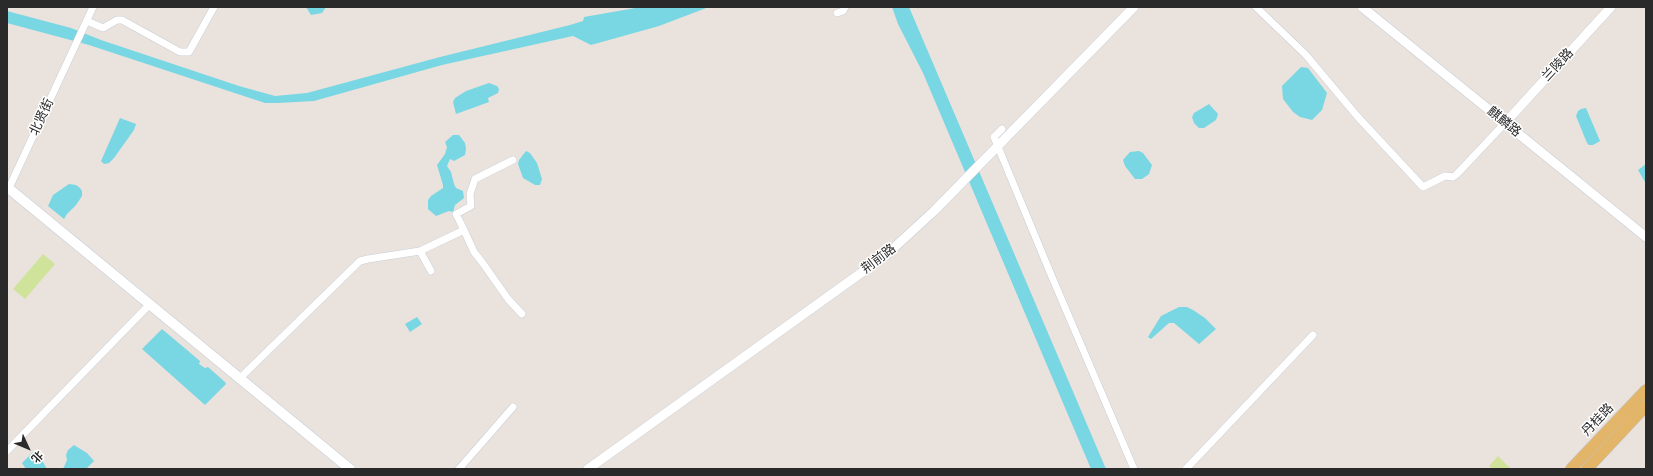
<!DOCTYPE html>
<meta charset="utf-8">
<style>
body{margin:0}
#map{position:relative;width:1653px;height:476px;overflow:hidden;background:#eae3dd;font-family:"Fira Sans","Noto Sans SC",sans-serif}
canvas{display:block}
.frame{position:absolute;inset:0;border:8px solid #2a2a2a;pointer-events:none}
.north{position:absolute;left:8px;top:428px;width:40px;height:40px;-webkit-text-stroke:3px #fff;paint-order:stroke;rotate:134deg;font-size:11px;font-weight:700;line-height:16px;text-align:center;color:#2a2a2a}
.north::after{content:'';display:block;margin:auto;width:14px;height:18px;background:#2a2a2a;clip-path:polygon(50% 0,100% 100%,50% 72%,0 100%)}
</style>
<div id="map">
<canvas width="1653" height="476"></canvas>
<div class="frame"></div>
<div class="north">北</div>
</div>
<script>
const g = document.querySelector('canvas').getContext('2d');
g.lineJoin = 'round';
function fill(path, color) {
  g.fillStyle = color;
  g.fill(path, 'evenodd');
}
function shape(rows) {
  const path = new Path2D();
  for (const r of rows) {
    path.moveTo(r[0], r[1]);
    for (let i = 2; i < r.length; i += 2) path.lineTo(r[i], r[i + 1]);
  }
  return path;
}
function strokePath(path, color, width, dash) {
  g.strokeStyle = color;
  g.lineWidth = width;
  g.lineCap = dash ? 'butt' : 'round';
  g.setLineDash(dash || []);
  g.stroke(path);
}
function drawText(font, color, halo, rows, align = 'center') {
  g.font = font + ' "Fira Sans","Noto Sans SC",sans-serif';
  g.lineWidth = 3;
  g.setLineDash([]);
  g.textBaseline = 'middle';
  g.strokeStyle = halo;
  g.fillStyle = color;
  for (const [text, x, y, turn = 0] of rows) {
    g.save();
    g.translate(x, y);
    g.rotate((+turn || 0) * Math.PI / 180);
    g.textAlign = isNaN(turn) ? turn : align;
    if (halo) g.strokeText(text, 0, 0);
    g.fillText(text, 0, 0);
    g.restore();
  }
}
fill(shape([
 [43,254,55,264,25,299,13,289],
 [1498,456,1511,469,1493,469,1489,466]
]), '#cfe39b');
fill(shape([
 [306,7,326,7,322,13,311,15],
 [641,7,709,7,659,26,591,45,573,36,442,65,314,101,278,103,265,103,89,45,7,23,7,11,71,28,101,40,239,86,275,96,307,93,440,57,570,25,583,21,584,17],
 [892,7,909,7,1106,469,1091,469,923,73,898,24],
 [1301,67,1308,68,1327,93,1322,110,1312,120,1300,117,1293,112,1283,99,1282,86],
 [489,83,497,86,499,89,498,93,488,98,489,102,456,114,453,102,455,98,466,91],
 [1209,104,1218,114,1216,120,1204,128,1199,128,1194,123,1192,117,1194,113],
 [1586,108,1600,141,1593,145,1589,145,1587,143,1576,116,1578,111,1581,109],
 [120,118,136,124,134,130,114,158,109,163,104,164,101,161],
 [453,135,459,135,465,143,466,149,465,155,454,161,450,159,447,166,451,172,454,184,456,188,463,191,464,198,455,205,453,212,449,211,436,216,428,209,428,200,431,196,443,188,443,185,437,165,445,154,447,147,445,142],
 [526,151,530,153,537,163,542,179,540,185,535,185,523,178,518,164,519,160],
 [1139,151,1143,153,1152,165,1149,174,1142,179,1135,179,1125,166,1123,160,1130,152],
 [1646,164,1646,182,1645,182,1638,170],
 [69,184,76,185,80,188,82,191,82,196,76,205,67,214,64,219,48,206,53,195],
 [1179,307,1187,307,1193,310,1205,318,1216,329,1199,344,1174,323,1169,323,1151,339,1148,337,1161,316],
 [417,317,422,324,410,332,405,324],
 [162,329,200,361,199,364,205,368,208,367,225,382,226,384,205,405,142,349],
 [74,445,87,453,94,461,86,469,63,469,67,460,66,455,68,450],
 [34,451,40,457,47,469,26,469,22,463]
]), '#79d6e3');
const minor = shape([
 [1256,7,1306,55,1357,116,1423,187,1445,176,1453,177,1457,174,1505,123],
 [837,13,843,11,845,7],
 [87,21,103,28,117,20,122,20,180,52,189,52,214,7],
 [1002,129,994,137,1052,277,1134,469],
 [9,188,93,7],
 [464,230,474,252,482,262,508,299,522,314],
 [420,251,431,271],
 [240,378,360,261,368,259,420,251,464,230,456,214,471,206,470,194,475,179,513,160],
 [7,451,149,305],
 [459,469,513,407],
 [1186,469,1313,335]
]);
const tertiary = shape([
 [1362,7,1646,237],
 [1505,123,1611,7],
 [588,469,886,255,934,211,1134,7]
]);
const secondary = shape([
 [7,187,350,469]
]);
const primary = shape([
 [1571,469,1646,390],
 [1587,469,1646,406]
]);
strokePath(minor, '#c8cdd6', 8);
strokePath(tertiary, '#c8cdd6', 10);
strokePath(secondary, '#c8cdd6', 11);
strokePath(primary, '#c3c3c3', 12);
strokePath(minor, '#fff', 7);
strokePath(tertiary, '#fff', 9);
strokePath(secondary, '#fff', 10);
strokePath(primary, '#e3b569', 11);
drawText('13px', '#2a2a2a', '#fff', [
 ["兰陵路",1558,65,-47],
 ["北贤街",42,117,-65],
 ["麒麟路",1504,122,39],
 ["荆前路",879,259,-37],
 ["丹桂路",1598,420,-46]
]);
</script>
